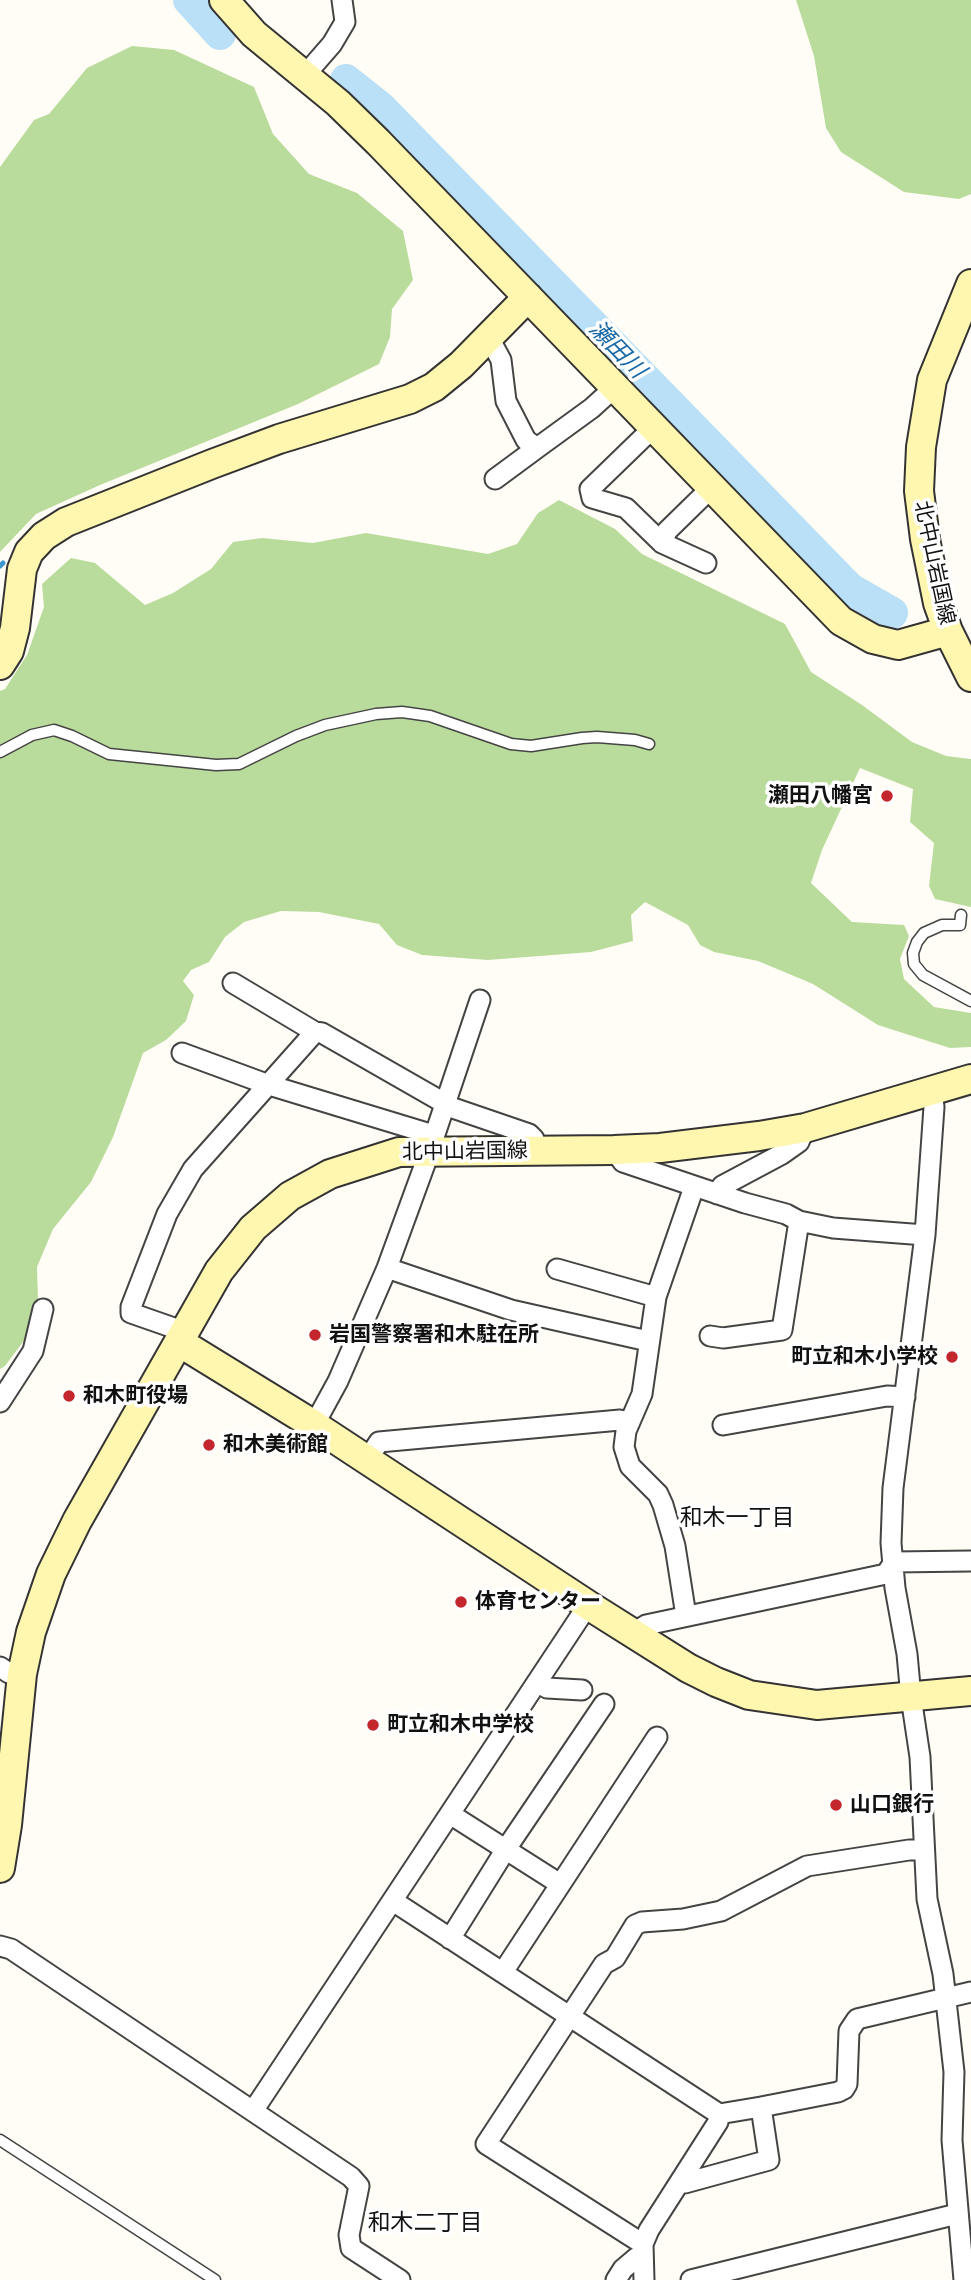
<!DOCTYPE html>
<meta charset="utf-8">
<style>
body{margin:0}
canvas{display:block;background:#fffdf5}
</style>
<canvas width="971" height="2280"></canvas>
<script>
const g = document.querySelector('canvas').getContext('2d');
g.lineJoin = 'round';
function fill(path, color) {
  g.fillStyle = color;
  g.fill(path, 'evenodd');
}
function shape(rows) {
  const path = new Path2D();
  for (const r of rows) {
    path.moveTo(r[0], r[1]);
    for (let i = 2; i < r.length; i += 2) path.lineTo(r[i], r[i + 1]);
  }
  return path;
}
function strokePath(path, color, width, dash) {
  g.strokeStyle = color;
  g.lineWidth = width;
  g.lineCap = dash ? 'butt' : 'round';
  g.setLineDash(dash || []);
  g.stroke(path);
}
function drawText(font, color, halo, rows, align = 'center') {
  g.font = font + ' Lora,"Noto Sans JP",serif';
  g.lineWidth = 7;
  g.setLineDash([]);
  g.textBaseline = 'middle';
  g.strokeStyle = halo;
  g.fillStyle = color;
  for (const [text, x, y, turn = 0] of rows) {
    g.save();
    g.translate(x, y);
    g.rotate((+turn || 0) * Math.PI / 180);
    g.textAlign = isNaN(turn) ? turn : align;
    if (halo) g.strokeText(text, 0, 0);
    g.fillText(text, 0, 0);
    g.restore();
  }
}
fill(shape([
 [796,0,971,0,971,194,959,199,904,192,841,152,826,128,814,56],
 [132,46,174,50,254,87,273,134,309,174,357,193,403,231,413,280,392,309,390,337,379,364,298,404,100,485,36,514,0,552,0,167,34,120,49,114,87,68],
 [559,500,615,529,642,554,785,624,811,672,862,705,912,742,946,756,971,759,971,907,935,899,929,886,934,843,910,822,913,789,860,768,822,850,811,883,852,922,904,925,909,936,900,959,904,979,934,1007,971,1013,971,1047,950,1048,878,1025,813,984,758,961,714,952,700,945,688,925,645,902,631,915,633,941,591,952,488,960,422,955,397,945,379,924,319,912,281,911,244,922,225,937,209,962,191,970,183,981,194,995,186,1021,166,1040,143,1053,113,1137,91,1182,53,1229,37,1267,38,1299,26,1338,5,1366,0,1369,0,691,5,689,27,655,44,607,42,584,71,558,95,563,145,605,173,593,211,569,233,542,262,538,313,543,366,533,488,554,517,544,538,513]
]), '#b9dc9c');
strokePath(shape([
 [0,566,3,563]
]), '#3f96cf', 5);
strokePath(shape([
 [189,0,220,34],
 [346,80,380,107,850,589,892,613]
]), '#b9e0f7', 32);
const lane = shape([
 [0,752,32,735,54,730,72,736,109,754,216,765,239,764,296,736,325,725,376,714,402,712,430,716,511,744,531,746,582,738,597,737,635,740,649,744],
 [961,915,960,925,942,925,924,933,917,942,913,953,914,964,923,975,971,1001],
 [0,2140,215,2280]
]);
const street = shape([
 [305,75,332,44,345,22,342,0],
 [486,339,494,347,501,360,506,401,526,440,537,448,592,408,615,387],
 [654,427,590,489,592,498,626,508,662,543],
 [495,479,537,448],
 [706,563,662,543,667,531,712,487],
 [233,983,315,1032],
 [182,1053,269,1085,427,1133,434,1137],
 [932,1091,934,1107,925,1235,893,1488,891,1543,895,1588,907,1654,911,1697,920,1757,927,1899,943,1974,954,2072,952,2140,964,2280],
 [614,1150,623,1162,745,1203,786,1214,799,1221,833,1228,925,1235],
 [717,1194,722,1186,782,1154,799,1142,805,1128],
 [387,1268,511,1310,648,1341],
 [557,1269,656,1297],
 [710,1336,723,1338,782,1330,799,1221],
 [179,1342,174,1328,131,1313,131,1307,167,1214,193,1169,315,1032,322,1033,453,1108,529,1134,534,1139,537,1150],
 [0,1402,33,1351,43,1309],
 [314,1425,338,1381,387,1268,425,1164,480,1000],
 [723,1425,887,1396,905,1397],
 [367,1460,379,1442,620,1420,629,1423],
 [686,1616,675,1546,663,1505,658,1494,630,1466,624,1447,626,1431,642,1394,656,1297,694,1187],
 [633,1633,646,1625,886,1574,894,1562,971,1561],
 [0,1667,9,1673,22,1674],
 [537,1682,547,1688,582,1690],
 [450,1814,560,1884],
 [393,1901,719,2114,718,2122,649,2230,643,2244,644,2280],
 [450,1939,506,1849,604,1704],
 [0,1946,11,1949,351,2177,359,2186,349,2235,351,2248,400,2280],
 [503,1972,657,1737],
 [761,2107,838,2092,844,2089,847,2084,849,2031,857,2019,971,1992],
 [253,2111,588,1605],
 [681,2181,685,2183,769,2160,761,2107,719,2114],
 [643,2244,486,2144,604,1964,615,1958,635,1925,642,1922,683,1919,721,1911,807,1866,909,1850,924,1850],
 [616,2280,623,2269,636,2258,643,2256],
 [691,2280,957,2214]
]);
const secondary = shape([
 [224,0,254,34,338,103,378,142,841,621,873,639,898,645,948,631],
 [971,284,932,380,921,447,919,491,925,539,938,603,948,631,971,677],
 [0,665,9,651,15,628,22,569,29,552,44,536,66,522,212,464,279,439,410,399,434,387,461,365,528,297],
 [179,1342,314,1425,588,1605,688,1668,716,1682,749,1695,817,1705,971,1691],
 [0,1868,7,1825,22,1674,31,1632,51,1574,77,1521,219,1271,253,1228,290,1196,330,1174,399,1152,614,1150,660,1148,759,1136,805,1128,971,1079]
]);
strokePath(lane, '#444', 13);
strokePath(street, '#444', 23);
strokePath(secondary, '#333', 32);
strokePath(lane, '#fff', 10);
strokePath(street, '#fff', 19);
strokePath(secondary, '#fff6b0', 28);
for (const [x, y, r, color] of [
 [887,796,7,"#c4262e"],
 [315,1335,7,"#c4262e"],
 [952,1357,7,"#c4262e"],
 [69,1396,7,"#c4262e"],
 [209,1445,7,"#c4262e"],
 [461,1602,7,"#c4262e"],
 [373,1725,7,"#c4262e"],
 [836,1805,7,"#c4262e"]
]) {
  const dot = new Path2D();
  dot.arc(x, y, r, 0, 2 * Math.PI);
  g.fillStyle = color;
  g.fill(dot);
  strokePath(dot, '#fff', 2.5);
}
drawText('21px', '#111', '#fff', [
 ["北中山岩国線",934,563,78],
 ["北中山岩国線",465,1152,-1]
]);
drawText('bold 21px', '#111', '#fff', [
 ["瀬田八幡宮",873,796,"right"],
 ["岩国警察署和木駐在所",329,1335],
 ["町立和木小学校",938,1357,"right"],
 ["和木町役場",83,1396],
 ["和木美術館",223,1445],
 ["体育センター",475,1602],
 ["町立和木中学校",387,1725],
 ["山口銀行",850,1805]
], 'left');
drawText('italic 23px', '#1768a6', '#fff', [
 ["瀬田川",617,350,46]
]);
drawText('23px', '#111', '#fff', [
 ["和木一丁目",737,1518],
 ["和木二丁目",425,2223]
]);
</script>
